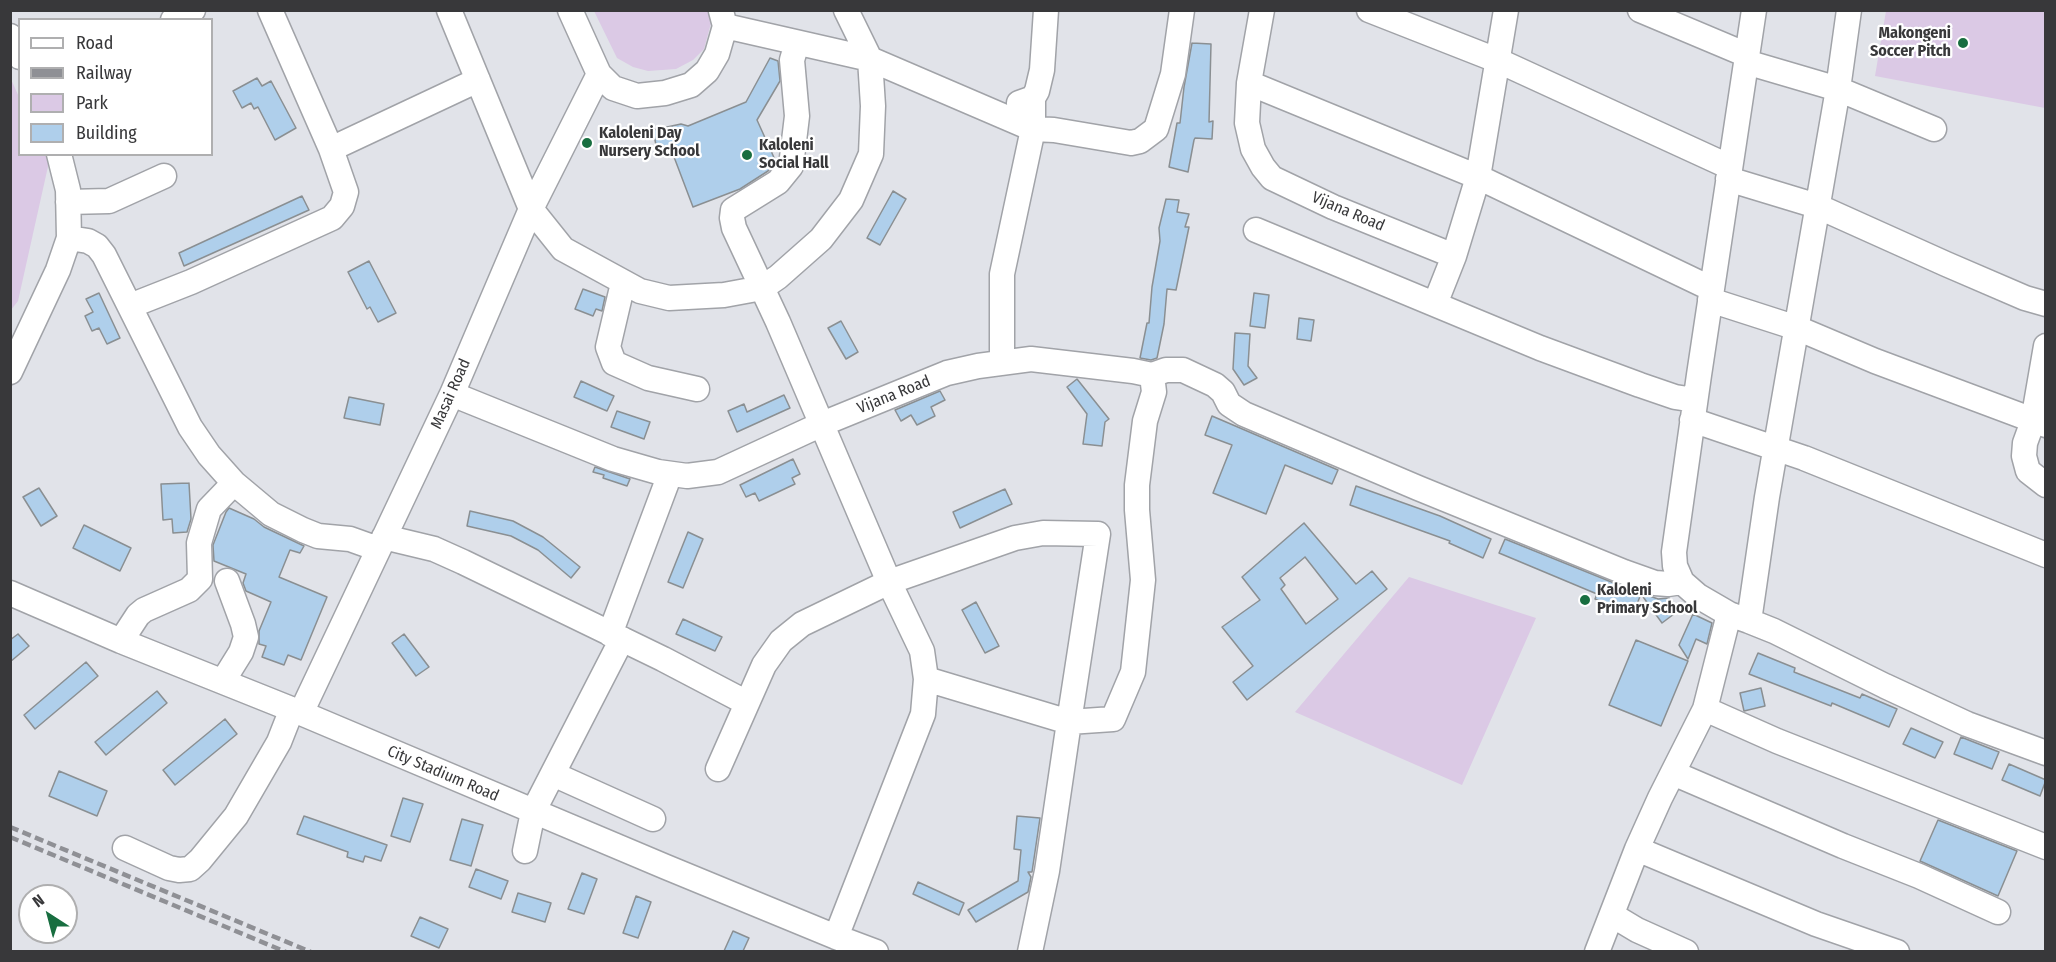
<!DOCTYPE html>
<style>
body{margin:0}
#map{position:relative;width:2056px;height:962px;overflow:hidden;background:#e1e3e9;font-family:"Fira Sans Condensed",sans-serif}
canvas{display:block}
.frame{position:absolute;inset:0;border:12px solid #38383a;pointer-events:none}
.legend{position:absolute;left:18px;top:18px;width:195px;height:138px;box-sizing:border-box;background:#fff;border:2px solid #afafb0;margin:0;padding:8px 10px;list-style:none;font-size:18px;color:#38383a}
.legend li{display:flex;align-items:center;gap:12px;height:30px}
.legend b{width:30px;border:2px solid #afafb0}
.north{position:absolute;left:18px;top:884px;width:60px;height:60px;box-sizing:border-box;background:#fff;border:2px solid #afafb0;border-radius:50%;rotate:324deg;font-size:16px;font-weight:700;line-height:24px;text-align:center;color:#38383a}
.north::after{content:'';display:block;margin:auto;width:21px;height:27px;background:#186e40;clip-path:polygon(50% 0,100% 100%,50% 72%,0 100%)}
</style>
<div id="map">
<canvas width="2056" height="962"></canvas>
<div class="frame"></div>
<ul class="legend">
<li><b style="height:8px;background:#fff"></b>Road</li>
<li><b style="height:8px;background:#8f9095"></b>Railway</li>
<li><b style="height:16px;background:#dbc9e5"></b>Park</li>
<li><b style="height:16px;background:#afcfeb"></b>Building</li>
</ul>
<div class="north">N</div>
</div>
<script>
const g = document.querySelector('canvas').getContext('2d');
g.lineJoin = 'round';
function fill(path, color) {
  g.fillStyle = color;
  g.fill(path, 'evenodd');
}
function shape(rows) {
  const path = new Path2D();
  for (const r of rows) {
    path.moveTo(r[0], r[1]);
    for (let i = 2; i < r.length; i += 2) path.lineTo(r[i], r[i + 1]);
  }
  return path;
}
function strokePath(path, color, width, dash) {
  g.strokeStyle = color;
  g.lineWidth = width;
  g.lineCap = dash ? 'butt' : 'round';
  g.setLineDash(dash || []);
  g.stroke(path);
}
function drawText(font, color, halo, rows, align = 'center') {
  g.font = font + ' "Fira Sans Condensed",sans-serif';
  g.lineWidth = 4.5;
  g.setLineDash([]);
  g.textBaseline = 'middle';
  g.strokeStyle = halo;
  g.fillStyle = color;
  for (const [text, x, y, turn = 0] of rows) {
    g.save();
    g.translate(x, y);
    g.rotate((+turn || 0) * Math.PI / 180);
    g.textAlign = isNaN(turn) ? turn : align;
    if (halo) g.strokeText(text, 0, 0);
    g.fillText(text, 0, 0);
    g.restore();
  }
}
fill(shape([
 [594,11,710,11,711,23,704,49,693,60,676,69,648,71,633,67,617,58],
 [1886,11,2045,11,2045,108,1875,76],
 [10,77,19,97,20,154,46,155,49,162,18,301,11,310],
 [1409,577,1536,618,1462,785,1295,712]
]), '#dbc9e5');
const building = shape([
 [1192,43,1211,44,1209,122,1213,121,1212,139,1195,138,1194,140,1188,172,1169,167,1177,123,1180,123,1184,87,1192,43],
 [770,58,778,61,780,81,757,120,776,162,768,171,740,189,693,207,671,149,657,150,653,130,681,124,688,126,746,102,770,58],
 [257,78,262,86,271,81,296,128,275,140,258,107,254,109,251,103,242,108,233,91,257,78],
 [893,191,906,199,880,245,867,238,893,191],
 [302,196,309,210,184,266,179,253,302,196],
 [1166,199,1179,200,1177,212,1189,214,1185,227,1189,227,1176,290,1167,289,1164,324,1157,358,1151,360,1140,358,1147,323,1149,323,1152,287,1160,241,1159,228,1166,199],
 [369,261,396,313,378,322,370,307,367,309,348,272,369,261],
 [583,289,605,297,602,311,596,309,593,316,575,309,583,289],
 [99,293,120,338,107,344,99,328,92,331,85,316,93,312,86,299,99,293],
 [1254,293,1269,295,1265,328,1250,326,1254,293],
 [1299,318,1314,320,1311,341,1297,339,1299,318],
 [841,321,858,352,846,359,828,328,841,321],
 [1235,333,1250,334,1248,366,1257,378,1244,385,1233,369,1235,333],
 [1077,379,1109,419,1105,422,1102,446,1083,444,1087,414,1067,387,1077,379],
 [581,381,614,396,607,411,574,397,581,381],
 [940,391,945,400,931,407,935,416,917,425,911,415,901,421,895,410,940,391],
 [784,395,790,408,737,432,728,411,744,404,747,412,784,395],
 [349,397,384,404,380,425,344,418,349,397],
 [617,411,650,422,644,439,611,427,617,411],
 [1212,416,1338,470,1332,484,1285,465,1266,514,1213,493,1232,445,1205,435,1212,416],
 [793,459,800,474,792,478,795,484,759,501,755,493,746,497,740,485,793,459],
 [595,467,630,479,627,486,603,478,604,475,593,472,595,467],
 [189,483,191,519,187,532,173,533,172,519,163,520,161,484,189,483],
 [1356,486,1440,516,1491,539,1483,558,1449,543,1450,541,1350,505,1356,486],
 [39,488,57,516,41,526,23,497,39,488],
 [1005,489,1012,504,960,528,953,512,1005,489],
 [229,508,254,519,264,527,304,546,300,553,290,550,279,577,327,597,301,660,288,655,284,665,262,657,266,646,259,644,259,631,271,602,246,591,243,583,246,574,214,561,213,545,226,512,229,508],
 [470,511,513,521,543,537,580,567,571,578,538,550,511,536,467,526,470,511],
 [1304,523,1356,584,1372,571,1387,589,1247,700,1233,682,1253,666,1222,627,1260,600,1242,577,1304,523],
 [1305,557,1338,599,1306,624,1281,589,1285,585,1280,578,1305,557],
 [84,525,131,548,120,571,73,548,84,525],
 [688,532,703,539,683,588,668,582,688,532],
 [1505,539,1619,585,1658,599,1669,598,1678,611,1662,623,1641,594,1633,614,1595,599,1597,594,1499,553,1505,539],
 [976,602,999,646,985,653,962,610,976,602],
 [1693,614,1712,623,1707,644,1696,639,1688,659,1679,645,1693,614],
 [683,619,722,637,715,651,676,634,683,619],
 [18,634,29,646,10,662,10,640,18,634],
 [404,634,429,667,416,676,392,643,404,634],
 [1636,640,1688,661,1661,726,1609,705,1636,640],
 [1758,653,1795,668,1794,672,1860,698,1862,694,1897,709,1889,727,1832,703,1831,706,1749,674,1758,653],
 [86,662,98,676,35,729,24,715,86,662],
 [1761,688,1765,706,1744,711,1740,693,1761,688],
 [157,691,167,703,106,755,95,742,157,691],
 [225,719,237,734,175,785,163,770,225,719],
 [1911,728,1943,742,1935,758,1903,744,1911,728],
 [1961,737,1999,752,1992,769,1954,754,1961,737],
 [2009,764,2046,780,2040,796,2002,780,2009,764],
 [59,771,107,791,97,816,49,796,59,771],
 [403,798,423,804,410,842,391,836,403,798],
 [304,816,387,845,381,861,365,856,363,862,347,857,348,852,297,834,304,816],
 [1017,816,1040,818,1032,872,1028,872,1031,877,1028,892,976,922,968,910,1018,881,1021,850,1014,849,1017,816],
 [462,819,483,825,471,866,450,860,462,819],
 [1938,820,2017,851,1998,896,1920,861,1938,820],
 [476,869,508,881,501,899,469,887,476,869],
 [582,873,597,879,584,914,568,909,582,873],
 [918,882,964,903,959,915,913,894,918,882],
 [518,893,551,903,545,922,512,912,518,893],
 [636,896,651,902,638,938,623,933,636,896],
 [420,917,448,929,439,948,411,936,420,917],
 [733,931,749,938,743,951,724,951,733,931]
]);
fill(building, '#afcfeb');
strokePath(building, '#8a8f92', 1.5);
const minor = shape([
 [270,10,331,149],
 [449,10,531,209,563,249,640,291,669,298,724,295,762,288,778,277,821,239,851,200,871,154,873,106,870,59,846,10],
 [570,10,599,74,613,88,637,96,665,93,691,85,707,71,717,54,725,26,721,11],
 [1262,10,1249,83,1247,123,1253,149,1263,167,1272,178,1333,207,1454,256],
 [1369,10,1499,61,1730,167],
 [1640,10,1747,55],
 [1849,10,1838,89,1767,497,1749,621,1774,631,1885,686,1967,724,2046,753],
 [173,20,193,10],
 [725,26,870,59,1033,129,1054,130,1131,143,1140,141,1156,129,1173,74,1182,10],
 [10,36,20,57],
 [797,43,792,60,797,116,791,166,778,182,733,210,732,218,734,228,778,322,889,582,922,651,926,679,923,714,836,937],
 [1746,62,1838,89,1934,129],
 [1249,83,1478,177,1712,289],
 [1019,103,1033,98,1037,91,1042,70,1046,10],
 [1728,179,1817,206,1946,264,2025,298,2046,304],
 [68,202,109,201,164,176],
 [1256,230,1540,348,1640,385,1675,397,1695,400],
 [69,238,88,241,97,246,104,255,190,427,209,455,234,483,271,514,303,530,318,536,350,539,378,549],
 [623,283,608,347,614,363,648,378,697,389],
 [1710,300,1797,328,1875,361,2046,425],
 [1435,304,1454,256,1478,177,1506,10],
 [130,306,191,282,332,218,342,206,346,192,331,149,478,80],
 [2046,346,2033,421,2025,443,2024,456,2028,471,2046,485],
 [1002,363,1002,274,1033,129,1033,98],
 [10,372,58,270,69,238,68,190,59,154],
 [1152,375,1166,370,1183,370,1215,385,1223,392,1229,404,1244,414,1418,488,1624,572,1655,583,1668,584,1682,582],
 [452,394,613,459,658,472,687,476,718,472,822,424,947,373,978,366,1031,359,1133,371,1152,375,1154,392,1145,421,1137,485,1137,510,1143,580,1133,672,1113,719,1069,722,1047,871,1030,952],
 [1692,420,1804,458,2046,555],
 [384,537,434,549,463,562,663,659,747,703],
 [10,593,121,641,301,713,666,867,836,937,876,952],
 [1749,621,1729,614,1698,596,1682,582,1675,566,1674,552,1699,375,1754,10],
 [610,634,670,474],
 [121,641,138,615,144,610,189,590,200,579,199,543,209,509,234,483],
 [223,681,241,652,246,637,243,624,227,581],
 [1705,709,1777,741,2046,847],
 [301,713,452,394,531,209,599,74],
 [718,769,764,665,781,641,802,624,889,582,1015,538,1043,533,1098,534,1069,722,926,679],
 [1673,773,1843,846,1919,876,1998,912],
 [553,774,653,819],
 [125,848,169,868,179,870,190,869,200,860,236,816,279,742,292,709],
 [1637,849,1816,924,1897,952],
 [525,851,533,812,622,639],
 [1612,915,1637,930,1686,952],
 [1597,952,1637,849,1660,798,1705,709,1729,614]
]);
strokePath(minor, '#a1a3a8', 27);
strokePath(minor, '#fff', 24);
strokePath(shape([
 [10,827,311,952],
 [10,837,286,952]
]), '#8f9095', 4.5, [9, 4.5]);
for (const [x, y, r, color] of [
 [1963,43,6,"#186e40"],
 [587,143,6,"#186e40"],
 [747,155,6,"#186e40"],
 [1585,600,6,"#186e40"]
]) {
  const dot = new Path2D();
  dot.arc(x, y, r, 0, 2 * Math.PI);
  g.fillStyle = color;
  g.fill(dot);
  strokePath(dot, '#fff', 2);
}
drawText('bold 16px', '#38383a', '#fff', [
 ["Makongeni",1951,34,"right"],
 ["Soccer Pitch",1951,52,"right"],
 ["Kaloleni Day",599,134],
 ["Nursery School",599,152],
 ["Kaloleni",759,146],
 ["Social Hall",759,164],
 ["Kaloleni",1597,591],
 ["Primary School",1597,609]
], 'left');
drawText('16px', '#38383a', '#fff', [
 ["Vijana Road",1348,212,23],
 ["Masai Road",451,394,-66],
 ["Vijana Road",894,395,-22],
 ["City Stadium Road",443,774,23]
]);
</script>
